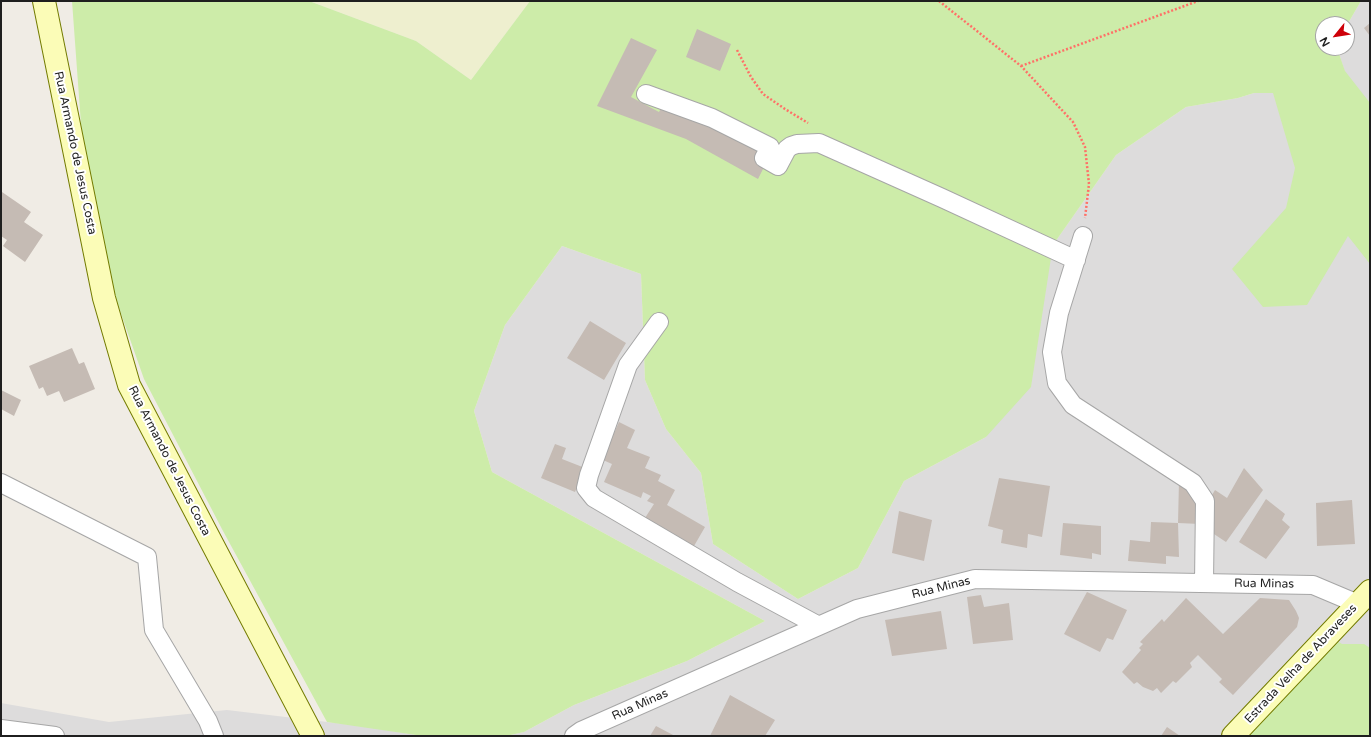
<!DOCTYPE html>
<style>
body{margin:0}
#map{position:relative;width:1371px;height:737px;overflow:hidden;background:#f0ece5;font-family:"Varela Round",sans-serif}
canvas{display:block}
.frame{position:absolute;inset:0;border:2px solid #1f1f1f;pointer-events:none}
.north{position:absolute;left:1315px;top:16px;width:40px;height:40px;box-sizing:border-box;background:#fff;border:1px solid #a5a5a5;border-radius:50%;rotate:240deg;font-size:11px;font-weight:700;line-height:16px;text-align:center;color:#1f1f1f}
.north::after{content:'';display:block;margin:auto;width:14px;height:18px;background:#ce0009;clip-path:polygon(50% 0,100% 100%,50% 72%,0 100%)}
</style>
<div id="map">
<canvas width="1371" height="737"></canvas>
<div class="frame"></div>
<div class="north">N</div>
</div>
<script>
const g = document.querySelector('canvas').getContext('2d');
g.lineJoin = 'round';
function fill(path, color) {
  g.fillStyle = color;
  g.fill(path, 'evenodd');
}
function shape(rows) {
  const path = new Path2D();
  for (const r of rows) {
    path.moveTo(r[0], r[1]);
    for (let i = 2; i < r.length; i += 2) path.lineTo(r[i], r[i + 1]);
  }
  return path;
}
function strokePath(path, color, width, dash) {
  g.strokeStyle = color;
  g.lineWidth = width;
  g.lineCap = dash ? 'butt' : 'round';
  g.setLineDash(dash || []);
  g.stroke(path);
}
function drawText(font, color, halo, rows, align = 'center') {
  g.font = font + ' "Varela Round",sans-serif';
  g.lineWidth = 4;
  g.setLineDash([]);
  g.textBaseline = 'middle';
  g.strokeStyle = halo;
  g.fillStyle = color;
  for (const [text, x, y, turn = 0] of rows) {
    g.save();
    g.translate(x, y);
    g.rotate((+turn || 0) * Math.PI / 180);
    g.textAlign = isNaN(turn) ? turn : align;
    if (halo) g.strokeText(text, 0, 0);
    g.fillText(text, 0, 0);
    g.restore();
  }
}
fill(shape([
 [1361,1,1370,1,1370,736,506,736,524,732,574,705,687,661,765,621,492,472,474,411,505,325,562,246,641,274,645,380,666,429,701,473,713,544,798,599,858,568,904,481,986,437,1053,245,1116,155,1186,107,1238,98,1254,93,1273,93,1345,72,1337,48,1347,48,1347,25],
 [1,703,109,722,227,710,361,726,423,736,1,736]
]), '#dddcdc');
fill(shape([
 [309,1,530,1,471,80,416,41]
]), '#eeefcf');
fill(shape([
 [72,1,309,1,416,41,471,80,530,1,1361,1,1347,25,1323,24,1323,48,1337,48,1345,71,1370,103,1370,264,1348,236,1307,305,1263,307,1232,269,1286,208,1295,168,1273,93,1254,93,1238,98,1186,107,1116,155,1053,245,1031,387,986,437,904,481,858,568,798,599,713,544,701,473,666,429,645,380,641,274,562,246,505,325,474,411,492,472,765,621,687,661,574,705,524,732,506,736,423,736,327,722,223,531,144,379,88,220],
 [1327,635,1342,644,1364,644,1370,648,1370,736,1233,736]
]), '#cdeca9');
fill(shape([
 [1370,23,1370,36,1364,28],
 [697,29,731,44,720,71,686,57],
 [631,38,657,50,631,97,659,112,662,106,721,130,760,149,754,159,765,165,758,179,686,139,597,106],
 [2,192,31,212,24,222,43,235,25,262,3,246,7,240,1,236,1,193],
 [590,321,626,343,604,380,567,358],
 [72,348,79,364,84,362,95,389,64,402,59,391,47,396,43,387,39,389,29,366],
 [1,390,21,400,14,416,1,409],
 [619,422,635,430,627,448,650,457,645,468,661,475,658,481,675,490,667,505,705,527,694,546,645,518,654,504,647,501,651,496,643,492,641,498,604,482,612,464,603,460,610,429,615,431],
 [555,444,566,448,562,459,585,468,575,492,541,478],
 [1244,468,1263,490,1226,542,1208,530,1208,502,1215,490,1227,498],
 [999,478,1050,486,1042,537,1028,534,1027,548,1001,543,1003,530,988,526],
 [1179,481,1199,502,1200,524,1178,523],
 [1266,499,1285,514,1282,520,1290,527,1266,559,1239,542],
 [1352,500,1355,544,1317,546,1316,503],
 [899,511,932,520,924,561,892,553],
 [1151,522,1178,523,1179,557,1166,556,1166,564,1128,561,1130,540,1150,542],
 [1063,523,1101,526,1101,555,1092,553,1092,559,1060,555],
 [1087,592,1127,610,1113,640,1107,638,1100,652,1064,634],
 [981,595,984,607,1009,603,1013,640,973,644,967,597],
 [1186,598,1223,634,1260,598,1289,600,1296,611,1299,618,1297,627,1233,695,1219,682,1222,679,1198,655,1190,663,1192,667,1176,683,1173,681,1161,693,1157,688,1153,691,1143,687,1137,682,1134,684,1122,672,1141,650,1139,648,1143,644,1140,642,1162,619,1164,622],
 [941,611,947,649,892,656,885,620],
 [730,695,775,720,765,736,710,736],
 [656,726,675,736,650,736],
 [1167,727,1180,736,1161,736]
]), '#c5bbb4');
const street = shape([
 [646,94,712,118,770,147,764,158,778,166,787,149,791,146,797,144,819,143,942,198,1076,260],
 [1083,236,1059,313,1052,352,1057,383,1073,405,1193,483,1205,501,1204,583],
 [659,322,628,365,589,475,586,488,594,498,737,582,819,626],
 [1,483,147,557,154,630,208,721,214,736],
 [1,729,55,736],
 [574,736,581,731,857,609,975,579,1313,585,1358,604]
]);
const secondary = shape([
 [44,1,104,298,129,385,313,736],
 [1233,736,1370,591]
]);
strokePath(street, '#a6a6a6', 20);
strokePath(secondary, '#737b01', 24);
strokePath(shape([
 [939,1,1021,66,1073,122,1085,147,1089,184,1085,218],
 [737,50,751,77,763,94,785,109,808,123],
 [1021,66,1198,1]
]), '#ff7067', 2.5, [2, 2]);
strokePath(street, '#fff', 18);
strokePath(secondary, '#fbfcb7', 22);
drawText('12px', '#1f1f1f', '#fff', [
 ["Rua Armando de Jesus Costa",75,153,78],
 ["Rua Armando de Jesus Costa",169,461,63],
 ["Rua Minas",1264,584,1],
 ["Rua Minas",941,588,-14],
 ["Estrada Velha de Abraveses",1301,664,-47],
 ["Rua Minas",640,705,-24]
]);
</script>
